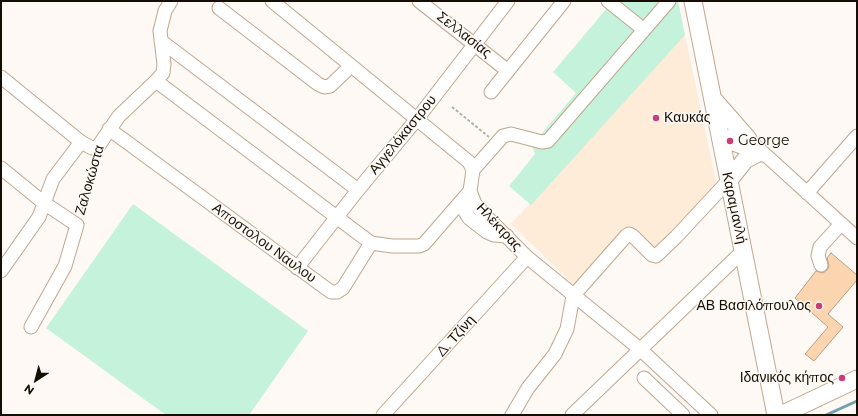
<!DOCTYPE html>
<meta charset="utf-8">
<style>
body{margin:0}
#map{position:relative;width:858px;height:416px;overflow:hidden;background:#fef9f4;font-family:Montserrat,sans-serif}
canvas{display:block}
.frame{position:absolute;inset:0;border:2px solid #160e05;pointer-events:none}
.north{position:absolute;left:16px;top:360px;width:40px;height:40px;-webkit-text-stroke:3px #fef9f4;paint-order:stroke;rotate:216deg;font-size:11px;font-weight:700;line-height:16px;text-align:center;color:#160e05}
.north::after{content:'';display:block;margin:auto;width:14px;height:18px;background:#160e05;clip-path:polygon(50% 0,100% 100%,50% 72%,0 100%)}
</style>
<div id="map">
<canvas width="858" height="416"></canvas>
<div class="frame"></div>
<div class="north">N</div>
</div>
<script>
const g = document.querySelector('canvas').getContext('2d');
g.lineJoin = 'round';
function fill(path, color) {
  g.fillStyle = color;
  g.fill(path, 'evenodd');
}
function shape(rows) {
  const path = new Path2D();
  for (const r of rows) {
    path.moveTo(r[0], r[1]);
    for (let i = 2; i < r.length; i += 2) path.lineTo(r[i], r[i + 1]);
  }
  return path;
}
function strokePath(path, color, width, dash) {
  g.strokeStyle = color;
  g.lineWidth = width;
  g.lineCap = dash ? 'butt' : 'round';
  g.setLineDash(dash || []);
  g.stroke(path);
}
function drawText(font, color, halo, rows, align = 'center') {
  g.font = font + ' Montserrat,sans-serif';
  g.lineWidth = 3;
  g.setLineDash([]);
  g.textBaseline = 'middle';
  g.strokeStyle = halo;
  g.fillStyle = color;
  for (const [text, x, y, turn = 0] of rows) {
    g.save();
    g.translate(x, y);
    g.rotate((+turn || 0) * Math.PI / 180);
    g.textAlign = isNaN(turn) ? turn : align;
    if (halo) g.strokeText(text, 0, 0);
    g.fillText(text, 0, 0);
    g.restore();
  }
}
fill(shape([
 [685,35,717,187,655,255,628,229,576,287,511,224]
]), '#feebd8');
fill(shape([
 [613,1,678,1,685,35,531,205,509,186,535,154,532,145,576,93,553,72],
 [133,204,308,331,249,415,166,415,46,328]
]), '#c5f2db');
strokePath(shape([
 [826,415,857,401]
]), '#6ea2ae', 3);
const building = shape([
 [831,253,857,275,857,280,828,314,843,327,814,361,805,354,828,327,795,298,816,271,823,273,827,270,829,266,827,258,831,253]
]);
fill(building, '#fbd5b0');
strokePath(building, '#b69d85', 1);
const minor = shape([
 [272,1,469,162,473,170,470,191,475,204,486,216,527,257,641,350,711,415],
 [419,1,508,71],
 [608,1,643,29],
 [219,8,318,84,324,87,330,86,351,66],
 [161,41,358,190],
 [1,77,81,142,92,148,97,148,119,116,156,81,163,73,164,64,160,31,165,11,171,1],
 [491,92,564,1],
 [109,129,331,292,337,292,343,288,371,243,156,81],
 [720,139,730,136,748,139,857,238],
 [720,139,762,155],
 [1,168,44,203,77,225,65,266,31,327],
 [473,170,503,136,511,134,542,142,548,141,669,1],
 [807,193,857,136],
 [463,199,464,210,469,218,487,232,494,235,507,236],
 [371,243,392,246,419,246,424,244,470,191],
 [821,265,818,256,820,247,841,224],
 [297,268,358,190,417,119,508,1],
 [1,271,39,217,53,179,81,142],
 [644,378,683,415],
 [383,415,527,257],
 [512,415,528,388,555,354,567,329,573,296,626,236,629,234,633,236,652,255,656,256,676,237,729,180],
 [572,415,743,251]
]);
const major = shape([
 [693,1,776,415],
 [714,100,748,139],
 [729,180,745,160,758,153],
 [781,415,857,379]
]);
strokePath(minor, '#bfa68e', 15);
strokePath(major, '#bfa68e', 19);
strokePath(shape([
 [452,107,489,137],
 [81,214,97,159]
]), '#b5afa8', 2, [3, 2]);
strokePath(minor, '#fff', 13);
strokePath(major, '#fff', 17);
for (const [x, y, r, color] of [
 [656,118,4,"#c73f7a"],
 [730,141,4,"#c73f7a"],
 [819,306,4,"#c73f7a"],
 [842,378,4,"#c73f7a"]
]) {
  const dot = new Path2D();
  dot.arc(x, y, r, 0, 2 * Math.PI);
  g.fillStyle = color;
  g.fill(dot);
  strokePath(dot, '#fef9f4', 1.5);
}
drawText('14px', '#160e05', '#fef9f4', [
 ["Σελλασίας",464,35,38],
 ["Αγγελόκαστρου",403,135,-51],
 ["Ζαλοκώστα",90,180,-74],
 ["Καραμανλή",734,208,78],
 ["Ηλέκτρας",499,227,47],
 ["Αποστολου Ναυλου",264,243,36],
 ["Δ. Τζίνη",456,336,-48]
]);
drawText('14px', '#160e05', '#fef9f4', [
 ["Καυκάς",664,118],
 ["George",738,141],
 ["ΑΒ Βασιλόπουλος",811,306,"right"],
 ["Ιδανικός κήπος",834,378,"right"]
], 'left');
</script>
